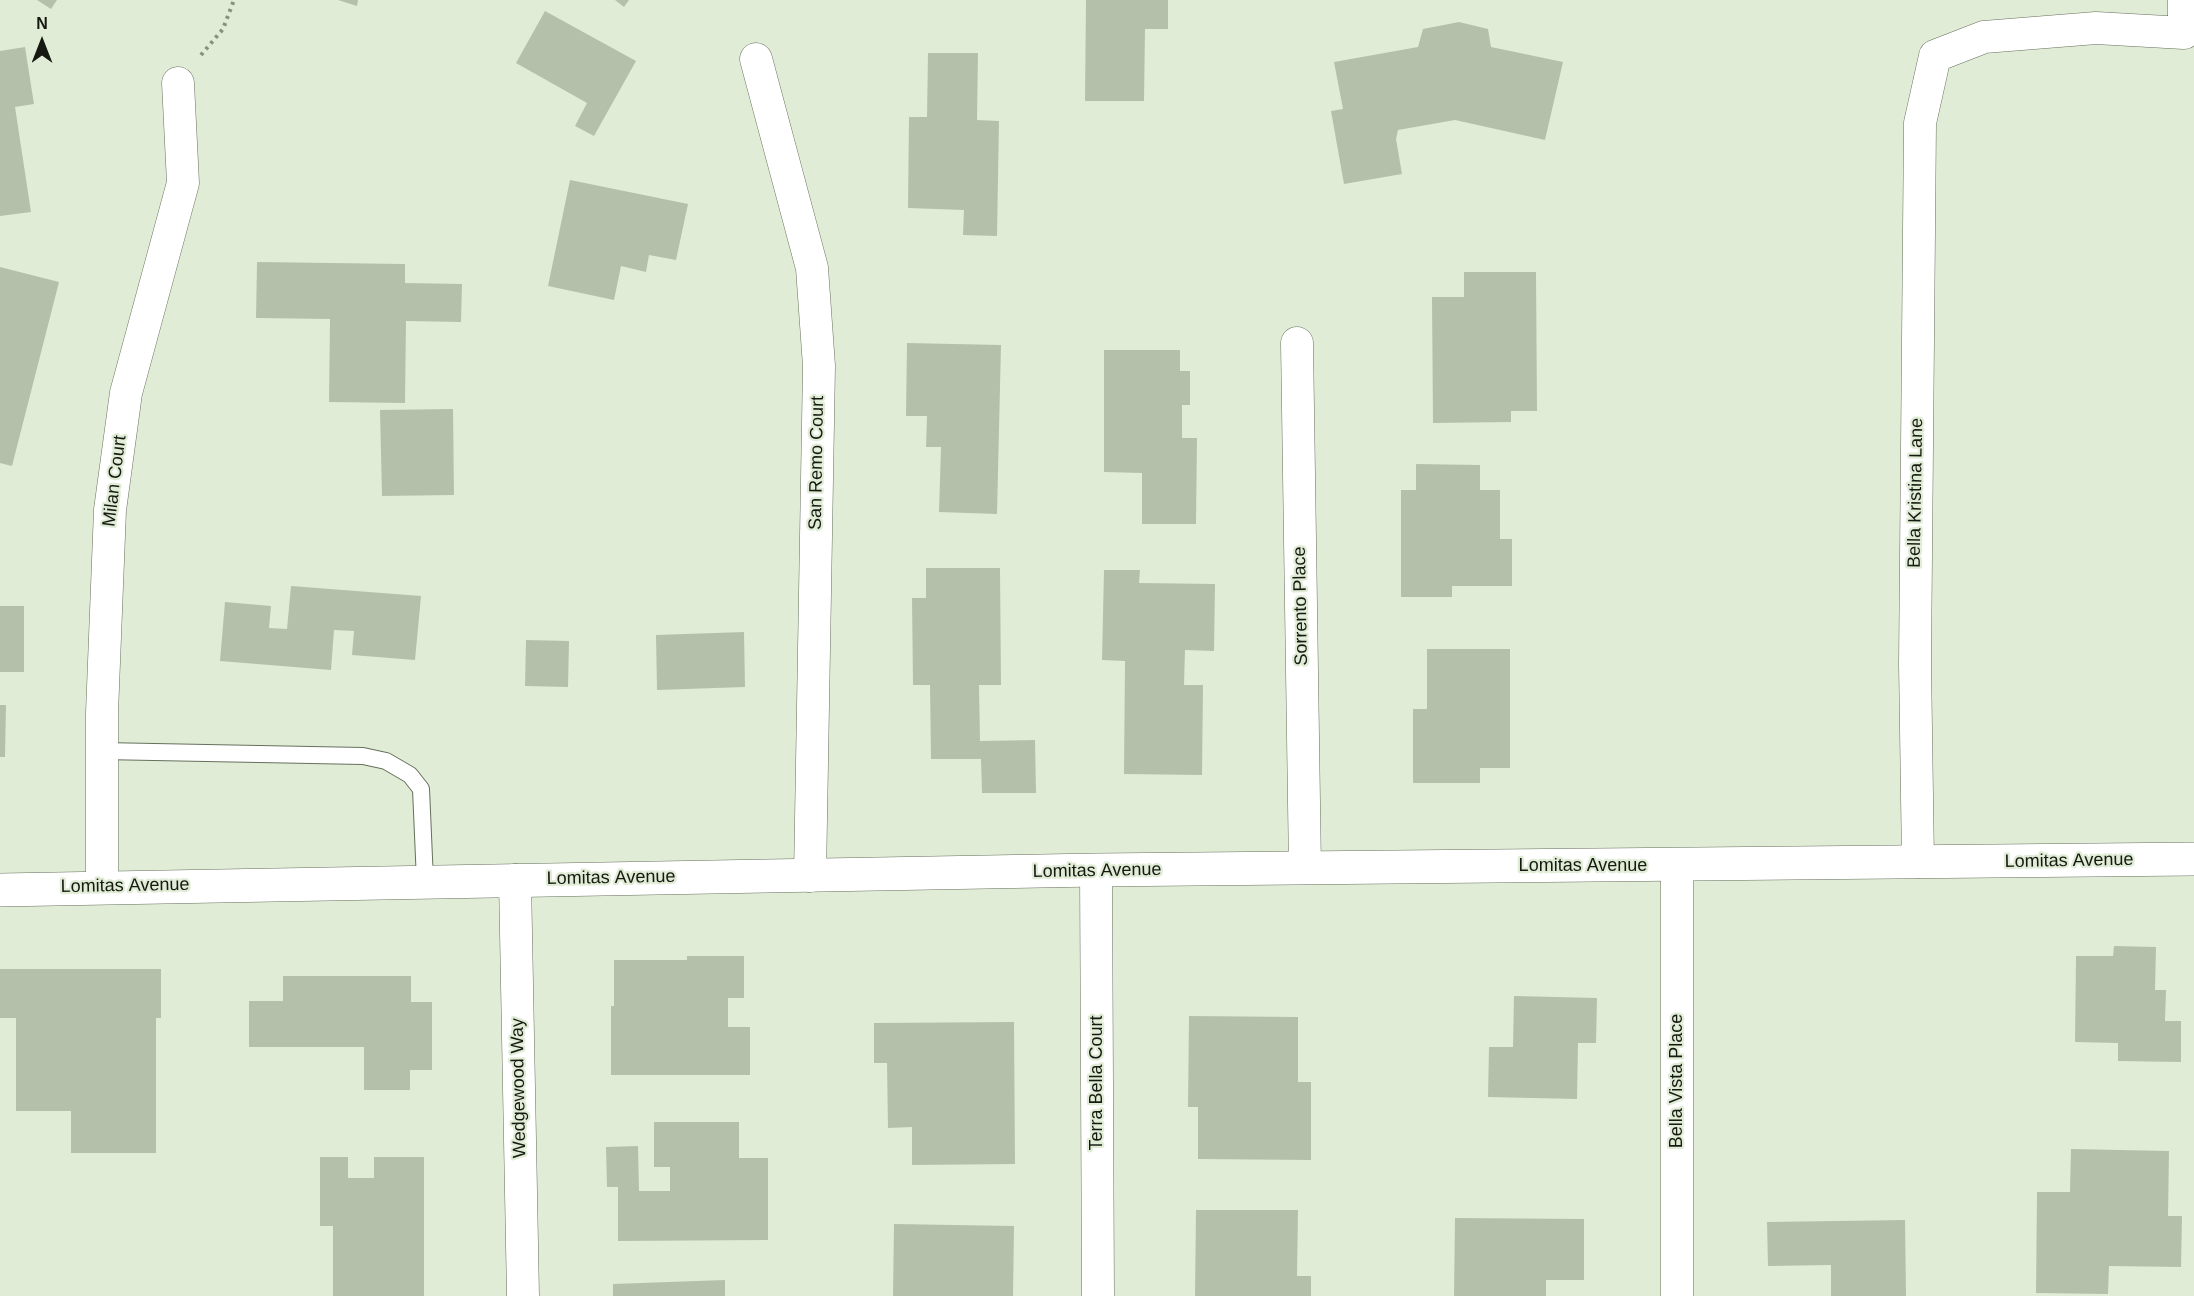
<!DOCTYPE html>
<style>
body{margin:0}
#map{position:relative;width:2194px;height:1296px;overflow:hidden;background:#e1ecd6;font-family:Helvetica,sans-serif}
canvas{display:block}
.north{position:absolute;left:12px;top:12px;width:60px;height:60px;-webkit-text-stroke:4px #e1ecd6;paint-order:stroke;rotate:0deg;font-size:16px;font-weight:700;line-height:24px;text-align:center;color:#151911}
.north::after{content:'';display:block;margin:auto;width:21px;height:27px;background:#151911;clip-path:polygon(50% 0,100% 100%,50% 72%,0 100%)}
</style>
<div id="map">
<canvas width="2194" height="1296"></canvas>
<div class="north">N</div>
</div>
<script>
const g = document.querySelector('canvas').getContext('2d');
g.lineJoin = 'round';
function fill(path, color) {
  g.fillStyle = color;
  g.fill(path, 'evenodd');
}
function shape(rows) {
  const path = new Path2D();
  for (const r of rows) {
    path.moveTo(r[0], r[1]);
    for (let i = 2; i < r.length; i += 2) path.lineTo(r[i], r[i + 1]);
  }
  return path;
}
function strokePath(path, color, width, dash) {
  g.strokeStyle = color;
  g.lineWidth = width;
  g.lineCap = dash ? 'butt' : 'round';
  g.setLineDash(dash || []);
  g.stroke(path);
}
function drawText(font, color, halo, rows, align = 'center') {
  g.font = font + ' Helvetica,sans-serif';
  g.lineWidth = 4.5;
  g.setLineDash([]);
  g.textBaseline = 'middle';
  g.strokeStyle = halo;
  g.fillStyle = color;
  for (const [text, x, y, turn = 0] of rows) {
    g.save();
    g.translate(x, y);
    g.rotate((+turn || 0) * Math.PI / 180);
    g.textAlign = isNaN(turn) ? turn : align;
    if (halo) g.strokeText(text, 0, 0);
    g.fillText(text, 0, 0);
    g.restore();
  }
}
fill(shape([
 [37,0,57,0,51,9],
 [338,0,358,0,357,6],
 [615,0,629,0,624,7],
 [1086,0,1168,0,1168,29,1145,29,1144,101,1085,101],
 [545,11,636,61,594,136,575,126,587,103,516,63],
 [1459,22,1488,29,1491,47,1563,62,1545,140,1455,120,1398,130,1396,139,1402,174,1344,184,1331,111,1343,109,1334,62,1418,47,1423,29],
 [25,47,34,104,15,107,31,212,0,216,0,51],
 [928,53,978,53,977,120,999,121,997,236,963,235,964,210,908,208,909,117,927,117],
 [570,180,688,204,676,260,649,255,646,272,621,266,614,300,548,286],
 [257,262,405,264,405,283,462,284,461,322,406,321,405,403,329,402,330,319,256,318],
 [0,267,59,282,12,466,0,463],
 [1464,272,1536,272,1537,411,1511,411,1511,422,1433,423,1432,297,1464,297],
 [907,343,1001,345,997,514,939,512,941,447,926,447,927,416,906,416],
 [1104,350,1180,350,1180,371,1190,371,1190,405,1182,405,1182,438,1197,438,1196,524,1142,524,1142,473,1104,472],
 [453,409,454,495,382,496,380,410],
 [1416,464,1480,465,1480,490,1500,490,1500,539,1512,539,1512,586,1452,586,1452,597,1401,597,1401,490,1416,490],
 [926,568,1000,568,1001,685,979,685,980,741,1035,740,1036,793,982,793,981,759,931,759,930,685,913,685,912,598,926,598],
 [1104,570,1140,570,1139,583,1215,584,1214,651,1185,650,1184,685,1203,685,1202,775,1124,774,1125,661,1102,660],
 [291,586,421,596,415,660,352,655,354,631,334,630,331,670,220,661,225,602,271,606,269,628,287,629],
 [0,606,24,606,24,672,0,672],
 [744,632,745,687,657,690,656,635],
 [526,640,569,641,568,687,525,686],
 [1427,649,1510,649,1510,768,1480,768,1480,783,1413,783,1413,709,1427,709],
 [0,705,6,705,5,757,0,757],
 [2114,946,2156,947,2155,990,2166,990,2165,1021,2181,1021,2181,1062,2118,1061,2118,1043,2075,1042,2076,956,2113,956],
 [687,956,744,956,744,998,728,998,728,1027,750,1027,750,1075,611,1075,611,1006,614,1006,614,960,687,960],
 [0,969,161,969,161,1018,156,1018,156,1153,71,1153,71,1111,16,1111,16,1018,0,1018],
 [283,976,411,976,411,1002,432,1002,432,1070,410,1070,410,1090,364,1090,364,1047,249,1047,249,1001,283,1001],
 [1514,996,1597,998,1596,1043,1578,1043,1577,1099,1488,1097,1489,1047,1513,1047],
 [1189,1016,1298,1017,1298,1082,1311,1082,1311,1160,1198,1159,1198,1107,1188,1107],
 [1014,1022,1015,1164,912,1165,912,1127,888,1128,887,1063,874,1063,874,1023],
 [654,1122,739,1122,739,1158,768,1158,768,1240,618,1241,618,1187,607,1187,606,1147,638,1146,639,1191,670,1191,670,1167,654,1167],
 [2071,1149,2169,1151,2168,1216,2182,1216,2181,1267,2109,1266,2108,1294,2036,1293,2037,1192,2070,1192],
 [320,1157,348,1157,348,1178,374,1178,374,1157,424,1157,424,1296,333,1296,333,1226,320,1226],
 [1196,1210,1298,1210,1297,1276,1311,1276,1311,1296,1195,1296],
 [1455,1218,1584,1219,1584,1280,1546,1280,1546,1296,1454,1296],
 [1905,1220,1906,1296,1831,1296,1831,1265,1768,1266,1767,1222],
 [894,1224,1014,1226,1013,1296,893,1296],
 [725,1280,725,1296,613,1296,613,1284]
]), '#b5c0ab');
const lane = shape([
 [102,751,363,756,386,761,410,775,421,789,425,881]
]);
const street = shape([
 [756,59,812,268,819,366,810,876],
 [1297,343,1305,868],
 [1918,862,1915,663,1920,123,1935,56,1984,37,2096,28,2184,33,2184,0],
 [1677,866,1677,1296],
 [1096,870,1098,1296],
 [515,880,523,1296],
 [102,886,102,713,110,510,126,393,183,183,178,83]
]);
const secondary = shape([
 [0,890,1096,870,2194,859]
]);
strokePath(lane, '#66705d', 18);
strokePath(street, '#66705d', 33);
strokePath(secondary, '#66705d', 34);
strokePath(shape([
 [201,55,223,29,234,0]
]), '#889080', 4, [3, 4.5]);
strokePath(lane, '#fff', 16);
strokePath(street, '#fff', 32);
strokePath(secondary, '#fff', 33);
drawText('18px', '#151911', '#e1ecd6', [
 ["San Remo Court",817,463,-89],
 ["Milan Court",115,481,-83],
 ["Bella Kristina Lane",1916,493,-89],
 ["Sorrento Place",1301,606,-91],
 ["Lomitas Avenue",2069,861,-1],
 ["Lomitas Avenue",1583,866],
 ["Lomitas Avenue",1097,871,-1],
 ["Lomitas Avenue",611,878,-1],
 ["Lomitas Avenue",125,886,-1],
 ["Bella Vista Place",1677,1081,-90],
 ["Terra Bella Court",1097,1083,-90],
 ["Wedgewood Way",519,1088,-91]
]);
</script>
